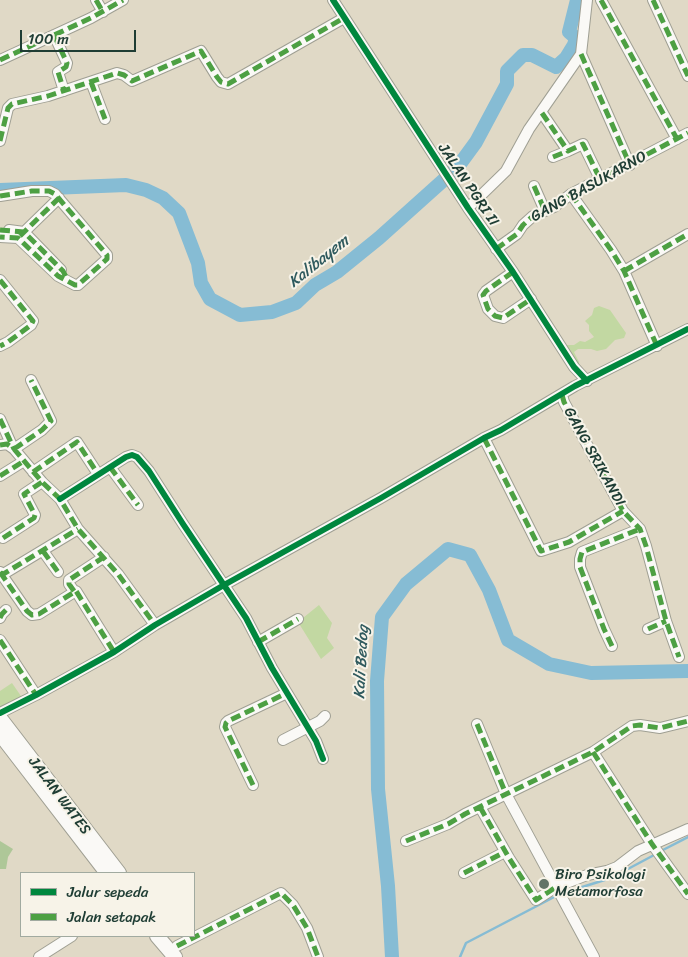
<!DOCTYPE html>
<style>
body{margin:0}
#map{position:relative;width:688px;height:957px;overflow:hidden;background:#e0d9c6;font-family:Sriracha,sans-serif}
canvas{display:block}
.legend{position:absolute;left:20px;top:872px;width:175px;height:65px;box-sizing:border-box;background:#f7f3e8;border:1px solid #a1aaa0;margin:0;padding:6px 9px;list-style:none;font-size:15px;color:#1f3d34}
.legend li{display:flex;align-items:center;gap:10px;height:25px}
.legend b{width:25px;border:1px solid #a1aaa0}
.scale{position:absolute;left:20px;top:30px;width:116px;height:22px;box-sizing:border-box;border:2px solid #1f3d34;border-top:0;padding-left:6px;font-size:15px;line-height:18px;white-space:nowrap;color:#1f3d34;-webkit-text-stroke:4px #f7f3e8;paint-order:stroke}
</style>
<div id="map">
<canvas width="688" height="957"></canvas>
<ul class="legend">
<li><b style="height:6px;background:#00873e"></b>Jalur sepeda</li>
<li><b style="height:6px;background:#4da043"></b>Jalan setapak</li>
</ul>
<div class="scale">100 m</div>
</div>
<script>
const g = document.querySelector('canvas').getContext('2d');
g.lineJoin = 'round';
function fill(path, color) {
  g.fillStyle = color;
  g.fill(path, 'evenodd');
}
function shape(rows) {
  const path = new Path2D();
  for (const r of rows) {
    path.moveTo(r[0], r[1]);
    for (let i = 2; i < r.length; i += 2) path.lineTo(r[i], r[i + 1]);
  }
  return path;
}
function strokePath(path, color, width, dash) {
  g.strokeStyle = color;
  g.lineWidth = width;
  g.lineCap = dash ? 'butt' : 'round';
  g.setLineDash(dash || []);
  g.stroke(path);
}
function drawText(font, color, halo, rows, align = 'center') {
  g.font = font + ' Sriracha,sans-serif';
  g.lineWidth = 4;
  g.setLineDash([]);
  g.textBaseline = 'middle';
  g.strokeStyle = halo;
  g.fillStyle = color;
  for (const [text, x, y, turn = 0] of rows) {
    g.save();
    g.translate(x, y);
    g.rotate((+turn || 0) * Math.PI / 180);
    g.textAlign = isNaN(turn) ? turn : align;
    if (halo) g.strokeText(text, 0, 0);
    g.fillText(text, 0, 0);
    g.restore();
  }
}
fill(shape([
 [599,306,610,310,626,333,624,338,615,340,606,349,597,351,591,349,578,349,574,352,579,362,579,365,576,369,571,373,563,354,562,345,574,345,580,341,585,342,594,337,589,331,589,325,585,321,592,315,594,308],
 [319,605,332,623,327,638,334,648,321,659,298,622],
 [12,683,23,699,0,710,0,691]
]), '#c2d8a2');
fill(shape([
 [0,841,13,849,8,857,6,869,0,869]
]), '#aec798');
strokePath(shape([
 [661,851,688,837],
 [563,893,611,878,656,854],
 [460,957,466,943,558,895]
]), '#86bcd4', 2.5);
strokePath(shape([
 [0,190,126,185,146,190,163,198,179,213,198,263,201,283,210,299,240,315,272,312,296,303,315,285,337,272,379,238,457,168,476,142,507,84,507,71,523,55,532,55,556,67,566,58,574,45,576,38,569,32,577,0],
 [392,957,388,886,378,789,377,681,382,617,406,584,448,549,470,555,489,590,508,640,549,664,591,673,688,671]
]), '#86bcd4', 14);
const minor = shape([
 [96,0,103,12],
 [333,0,468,208,513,272,574,367,587,381],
 [601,0,677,139],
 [653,0,688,76],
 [54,35,67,63,66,67,58,72,64,91],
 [581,54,630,165],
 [0,60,91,18,123,0],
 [91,82,105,119],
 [542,113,568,151,583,144,600,179],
 [0,141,8,108,12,104,48,96,117,73,124,75,132,81,201,51,217,77,221,82,228,84,344,18],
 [553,157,568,151],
 [534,186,545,211],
 [571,194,611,250,624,271,657,346],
 [0,196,32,191,49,191,55,194,107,255,107,259,78,285,75,285,58,276,18,238,0,237],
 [468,208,506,171,529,129,581,54,587,0],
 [9,230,24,232,61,270],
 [20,236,59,198],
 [496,249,517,234,523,225,533,216,554,207,571,194,688,133],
 [624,271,688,234],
 [513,272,486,291,483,295,488,309,495,316,503,318,531,299],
 [0,280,33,321,31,325,8,342,0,346],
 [562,395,564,402,623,511,640,529,646,546,666,621,679,657],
 [0,419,13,448],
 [484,438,541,551,569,542,623,511],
 [0,445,7,444,14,449,42,482,60,499,78,529,118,574,155,625],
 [14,449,42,430,51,421,31,380],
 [110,467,138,505],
 [33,472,77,442,98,474],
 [0,476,24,461],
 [60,499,126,457,132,455,137,457,149,471,183,524,246,618,272,668,316,741,323,759],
 [3,538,34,518,35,515,24,494,42,482],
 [43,551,58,572],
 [0,572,27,611,32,615,39,614,76,591,114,652],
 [0,576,78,529],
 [74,591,69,584,69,580,104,557],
 [0,618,2,614,6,610],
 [648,629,666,621],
 [0,640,36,695],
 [258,642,298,619],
 [612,646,604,629,580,567,580,559,582,552,640,529],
 [0,713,36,695,114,652,155,625,224,585,381,498,484,438,501,430,575,386,688,329],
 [477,724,506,794,594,957],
 [283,740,320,721,325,716],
 [593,752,652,844,688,894],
 [253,785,225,727,226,723,228,721,287,693],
 [480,807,509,858,536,900,556,887,587,875,607,871,617,867,638,851,688,829],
 [406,841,448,824,465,814,593,752,632,726,640,725,660,728,688,721],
 [464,873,505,852],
 [177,946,281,893,293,905,307,928,318,957],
 [39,957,72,936]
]);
const major = shape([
 [0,718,119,873],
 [0,734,107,873],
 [157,936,175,957]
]);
strokePath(minor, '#9f9f93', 12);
strokePath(major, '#9f9f93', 16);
strokePath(minor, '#faf9f6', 10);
strokePath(major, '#faf9f6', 14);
strokePath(shape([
 [96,0,103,12],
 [601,0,677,139],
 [653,0,688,76],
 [54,35,67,63,66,67,58,72,64,91],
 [581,54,630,165],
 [0,60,91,18,123,0],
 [91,82,105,119],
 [542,113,568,151,583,144,600,179],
 [0,141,8,108,12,104,48,96,117,73,124,75,132,81,201,51,217,77,221,82,228,84,344,18],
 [553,157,568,151],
 [534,186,545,211],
 [571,194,611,250,624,271,657,346],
 [0,196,32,191,49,191,55,194,107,255,107,259,78,285,75,285,58,276,18,238,0,237],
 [0,230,24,232,63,271,67,279],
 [20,236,59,198],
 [496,249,517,234,523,225,533,216,554,207,571,194,688,133],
 [624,271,688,234],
 [513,272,486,291,483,295,488,309,495,316,503,318,531,299],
 [0,280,33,321,31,325,8,342,0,346],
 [562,395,564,402,623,511,640,529,646,546,666,621,679,657],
 [0,419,14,449],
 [484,438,541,551,569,542,623,511],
 [0,445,7,444,14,449,42,482,60,499,78,529,118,574,155,625],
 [14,449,42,430,51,421,31,380],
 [110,467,138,505],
 [33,472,77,442,98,474],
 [0,476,24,461],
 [3,538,34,518,35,515,24,494,42,482],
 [43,551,58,572],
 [0,572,27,611,32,615,39,614,76,591,114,652],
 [0,576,78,529],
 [74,591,69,584,69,580,104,557],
 [0,618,2,614,6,610],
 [648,629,666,621],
 [0,640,36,695],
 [258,642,298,619],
 [612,646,604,629,580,567,580,559,582,552,640,529],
 [477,724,506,794],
 [593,752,652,844,688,894],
 [253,785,225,727,226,723,228,721,287,693],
 [480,807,509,858,536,900,556,887],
 [406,841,448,824,465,814,593,752,632,726,640,725,660,728,688,721],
 [464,873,505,852],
 [177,946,281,893,293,905,307,928,318,957]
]), '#4da043', 5, [10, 5]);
strokePath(shape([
 [333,0,468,208,513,272,574,367,587,381],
 [60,499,126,457,132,455,137,457,149,471,183,524,246,618,272,668,316,741,323,759],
 [0,713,36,695,114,652,155,625,224,585,381,498,484,438,501,430,575,386,688,329]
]), '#00873e', 6);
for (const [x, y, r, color] of [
 [544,884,6,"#637467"]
]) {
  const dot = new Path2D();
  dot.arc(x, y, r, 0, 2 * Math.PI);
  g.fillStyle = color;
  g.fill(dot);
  strokePath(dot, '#f7f3e8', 2);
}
drawText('15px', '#1f3d34', '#f7f3e8', [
 ["JALAN PGRI II",468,185,56],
 ["GANG BASUKARNO",589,187,-29],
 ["GANG SRIKANDI",594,457,61],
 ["JALAN WATES",59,796,53]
]);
drawText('15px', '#1f3d34', '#f7f3e8', [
 ["Biro Psikologi",555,875],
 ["Metamorfosa",555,892]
], 'left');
drawText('italic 16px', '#2f5a5e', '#f7f3e8', [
 ["Kalibayem",319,262,-39],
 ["Kali Bedog",362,662,-87]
]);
</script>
